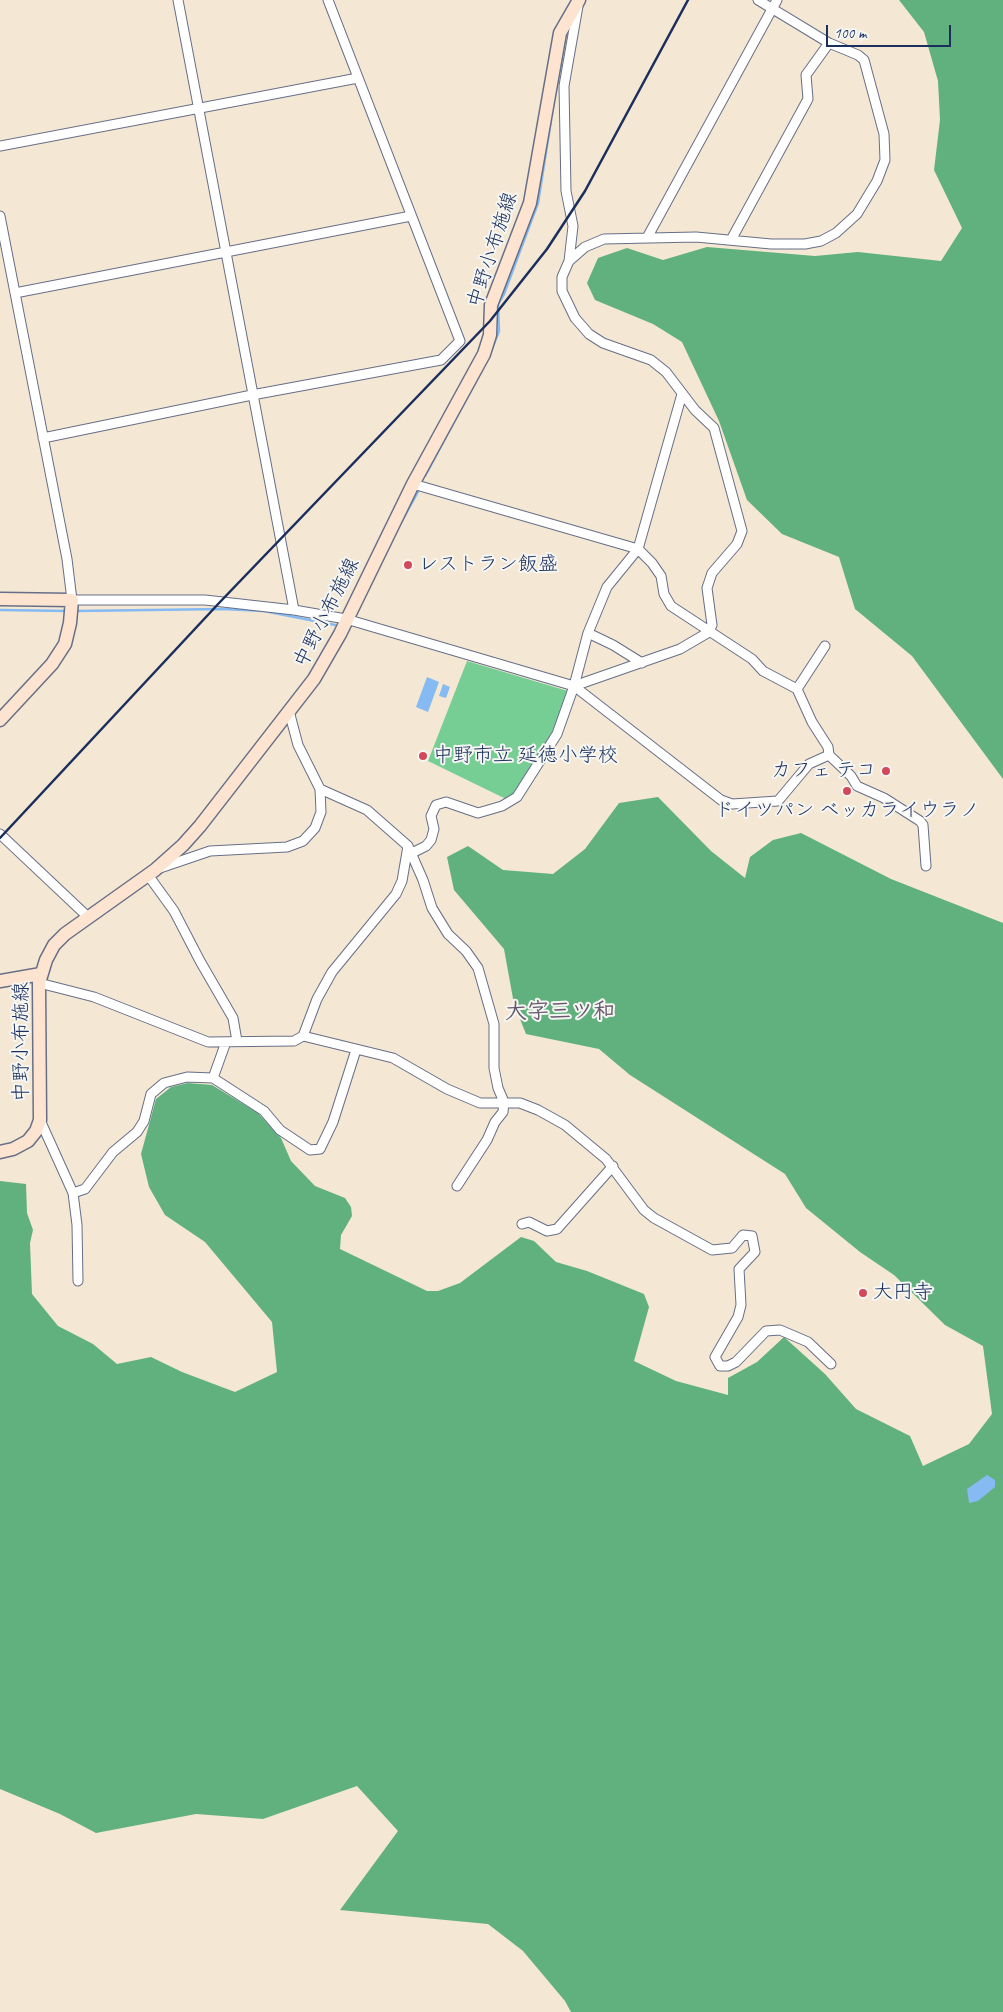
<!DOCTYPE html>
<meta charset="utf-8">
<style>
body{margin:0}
#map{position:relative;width:1003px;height:2012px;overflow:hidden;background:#f4e7d4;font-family:Caveat,sans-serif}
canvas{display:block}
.scale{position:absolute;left:826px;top:25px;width:125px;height:22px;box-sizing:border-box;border:2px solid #1b2f5e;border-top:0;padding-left:6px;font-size:15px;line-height:18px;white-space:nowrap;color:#1b2f5e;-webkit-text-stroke:4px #f6f6f2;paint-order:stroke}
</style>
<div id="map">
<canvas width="1003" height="2012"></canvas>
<div class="scale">100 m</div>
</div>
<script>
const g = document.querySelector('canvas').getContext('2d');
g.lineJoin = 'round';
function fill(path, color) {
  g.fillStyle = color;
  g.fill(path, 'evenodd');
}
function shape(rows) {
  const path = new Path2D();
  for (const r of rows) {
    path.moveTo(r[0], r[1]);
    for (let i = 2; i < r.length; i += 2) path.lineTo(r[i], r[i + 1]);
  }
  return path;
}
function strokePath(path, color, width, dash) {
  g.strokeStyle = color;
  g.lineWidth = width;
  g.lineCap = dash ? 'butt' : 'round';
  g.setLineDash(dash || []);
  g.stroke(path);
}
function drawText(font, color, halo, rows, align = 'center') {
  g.font = font + ' Caveat,"Klee One",sans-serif';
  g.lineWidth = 4;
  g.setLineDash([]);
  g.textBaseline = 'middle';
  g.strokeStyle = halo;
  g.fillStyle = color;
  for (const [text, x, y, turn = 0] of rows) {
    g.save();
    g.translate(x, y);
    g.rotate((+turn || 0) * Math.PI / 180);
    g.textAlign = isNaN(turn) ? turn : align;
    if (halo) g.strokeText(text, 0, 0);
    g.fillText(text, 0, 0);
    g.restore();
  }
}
fill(shape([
 [467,661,568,691,552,732,515,793,506,799,428,761]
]), '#76ce94');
fill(shape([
 [899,0,1003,0,1003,779,912,656,855,609,839,557,782,534,747,500,719,421,682,342,653,324,595,300,587,283,598,258,627,248,663,260,707,247,815,256,858,252,941,261,962,228,934,170,940,120,938,81,924,32],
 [658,797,711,851,745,878,750,857,773,840,801,833,891,879,1003,923,1003,2012,571,2012,565,2001,523,1951,488,1924,340,1910,398,1831,357,1786,263,1819,196,1814,96,1833,60,1814,0,1789,0,1181,26,1184,27,1213,33,1230,30,1243,32,1294,58,1326,93,1344,117,1364,151,1357,182,1372,235,1392,277,1372,272,1322,205,1242,165,1215,149,1187,141,1154,156,1099,171,1087,188,1083,212,1085,258,1113,281,1138,291,1161,315,1186,345,1198,351,1207,352,1216,341,1235,340,1249,427,1291,438,1291,460,1283,521,1237,534,1241,556,1262,587,1271,644,1294,649,1307,634,1361,676,1381,728,1395,728,1378,757,1362,784,1337,825,1374,856,1409,910,1436,923,1466,969,1444,992,1414,983,1346,945,1325,894,1275,860,1252,806,1208,785,1174,630,1075,599,1049,526,1034,514,1004,504,949,454,890,447,857,468,846,503,870,553,874,585,849,619,803]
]), '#60b17e');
fill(shape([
 [427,677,439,682,428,712,416,707],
 [443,684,450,687,446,698,439,696],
 [987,1475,995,1480,995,1487,978,1501,969,1503,967,1489]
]), '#85baf3');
strokePath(shape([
 [491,351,499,331,498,304,504,294,538,203,551,120],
 [425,476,489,357],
 [397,530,419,490],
 [0,610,68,611],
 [76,611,223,609,264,611,335,625]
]), '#85baf3', 2.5);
const street = shape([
 [178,0,294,610],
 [0,146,358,78],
 [0,216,67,559,72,600,205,600,294,610,346,619,574,686,721,800,732,804,778,801,809,764,829,755],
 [648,236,777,0],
 [731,240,808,99,806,75,829,43],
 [569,261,585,247,604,239,696,237,771,244,805,244,821,241,836,233,857,214,877,181,885,160,884,134,864,60,858,55,829,43,758,0],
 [15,293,411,216],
 [43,438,252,395,441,360,460,341,328,0],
 [413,484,638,549,652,563,661,576,664,594,671,606,752,659,763,671,797,689,812,722,828,747,829,755,851,776,857,786,884,798,920,821,923,825,926,866],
 [588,633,613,645,642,663],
 [574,686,680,649,709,632,712,625,707,588,712,573,737,544,742,531,714,428,695,410,666,372,651,360,603,343,589,334,575,318,562,291,562,277,569,261,573,226,566,191,564,86,578,6],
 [797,689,825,646],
 [320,789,367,810,408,846,423,880,432,908,448,934,466,951,478,968,494,1024,494,1068,498,1088,504,1102,503,1112,495,1122,487,1140,457,1186],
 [0,834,88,917],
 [412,853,426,846,431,840,434,829,431,816,436,805,446,802,478,813,502,806,517,797,557,734,574,686,588,633,607,587,638,549,682,394],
 [160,868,210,851,287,847,303,841,315,828,321,812,320,789,298,745,289,711],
 [148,875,174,911,200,961,233,1018,237,1041],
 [39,983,94,997,208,1042,294,1041,303,1036,393,1058,447,1089,480,1103,520,1103,538,1110,565,1125,606,1159,644,1210,654,1218,712,1250,732,1248,743,1235,752,1236,755,1252,739,1269,741,1305,738,1317,715,1357,720,1366,728,1366,736,1362,766,1331,780,1330,808,1342,831,1364],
 [303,1036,317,999,332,972,396,894,402,881,408,846],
 [213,1078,264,1111,280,1130,310,1150,320,1149,333,1122,356,1050],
 [40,1120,73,1193,77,1225,78,1281],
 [73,1193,85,1189,113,1152,137,1132,144,1121,151,1094,164,1083,187,1077,213,1078,226,1042],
 [522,1224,529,1222,547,1231,557,1229,613,1166]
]);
const secondary = shape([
 [0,599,72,600,70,623,65,644,52,664,0,720],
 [0,981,41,974],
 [0,1152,13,1149,28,1141,36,1131,40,1120,39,983,46,960,54,945,65,934,155,870,183,845,200,826,314,679,340,634,413,484,484,354,490,335,491,305,530,203,560,33,579,0]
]);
strokePath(street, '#676f87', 11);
strokePath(secondary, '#676f87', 15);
strokePath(street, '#fff', 9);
strokePath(secondary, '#fde4d1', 12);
strokePath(shape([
 [0,838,220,602,490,321,547,249,585,191,688,0]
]), '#1b2f5e', 2.5);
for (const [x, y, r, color] of [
 [408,565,5,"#d1495b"],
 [423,756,5,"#d1495b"],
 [886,771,5,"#d1495b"],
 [847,791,5,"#d1495b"],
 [863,1293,5,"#d1495b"]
]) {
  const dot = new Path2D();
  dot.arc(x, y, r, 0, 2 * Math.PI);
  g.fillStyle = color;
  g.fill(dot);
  strokePath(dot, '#f6f6f2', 2);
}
drawText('20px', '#1b2f5e', '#f6f6f2', [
 ["中野小布施線",493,250,-72],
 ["中野小布施線",327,613,-63],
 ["中野小布施線",22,1042,-90]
]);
drawText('20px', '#1b2f5e', '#f6f6f2', [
 ["レストラン飯盛",418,565],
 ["中野市立 延徳小学校",433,756],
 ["カフェ テコ",876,771,"right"],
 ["ドイツパン ベッカライウラノ",847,811,"center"],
 ["大円寺",873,1293]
], 'left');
drawText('bold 22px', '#66596e', '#f6f6f2', [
 ["大字三ツ和",560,1012]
]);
</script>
